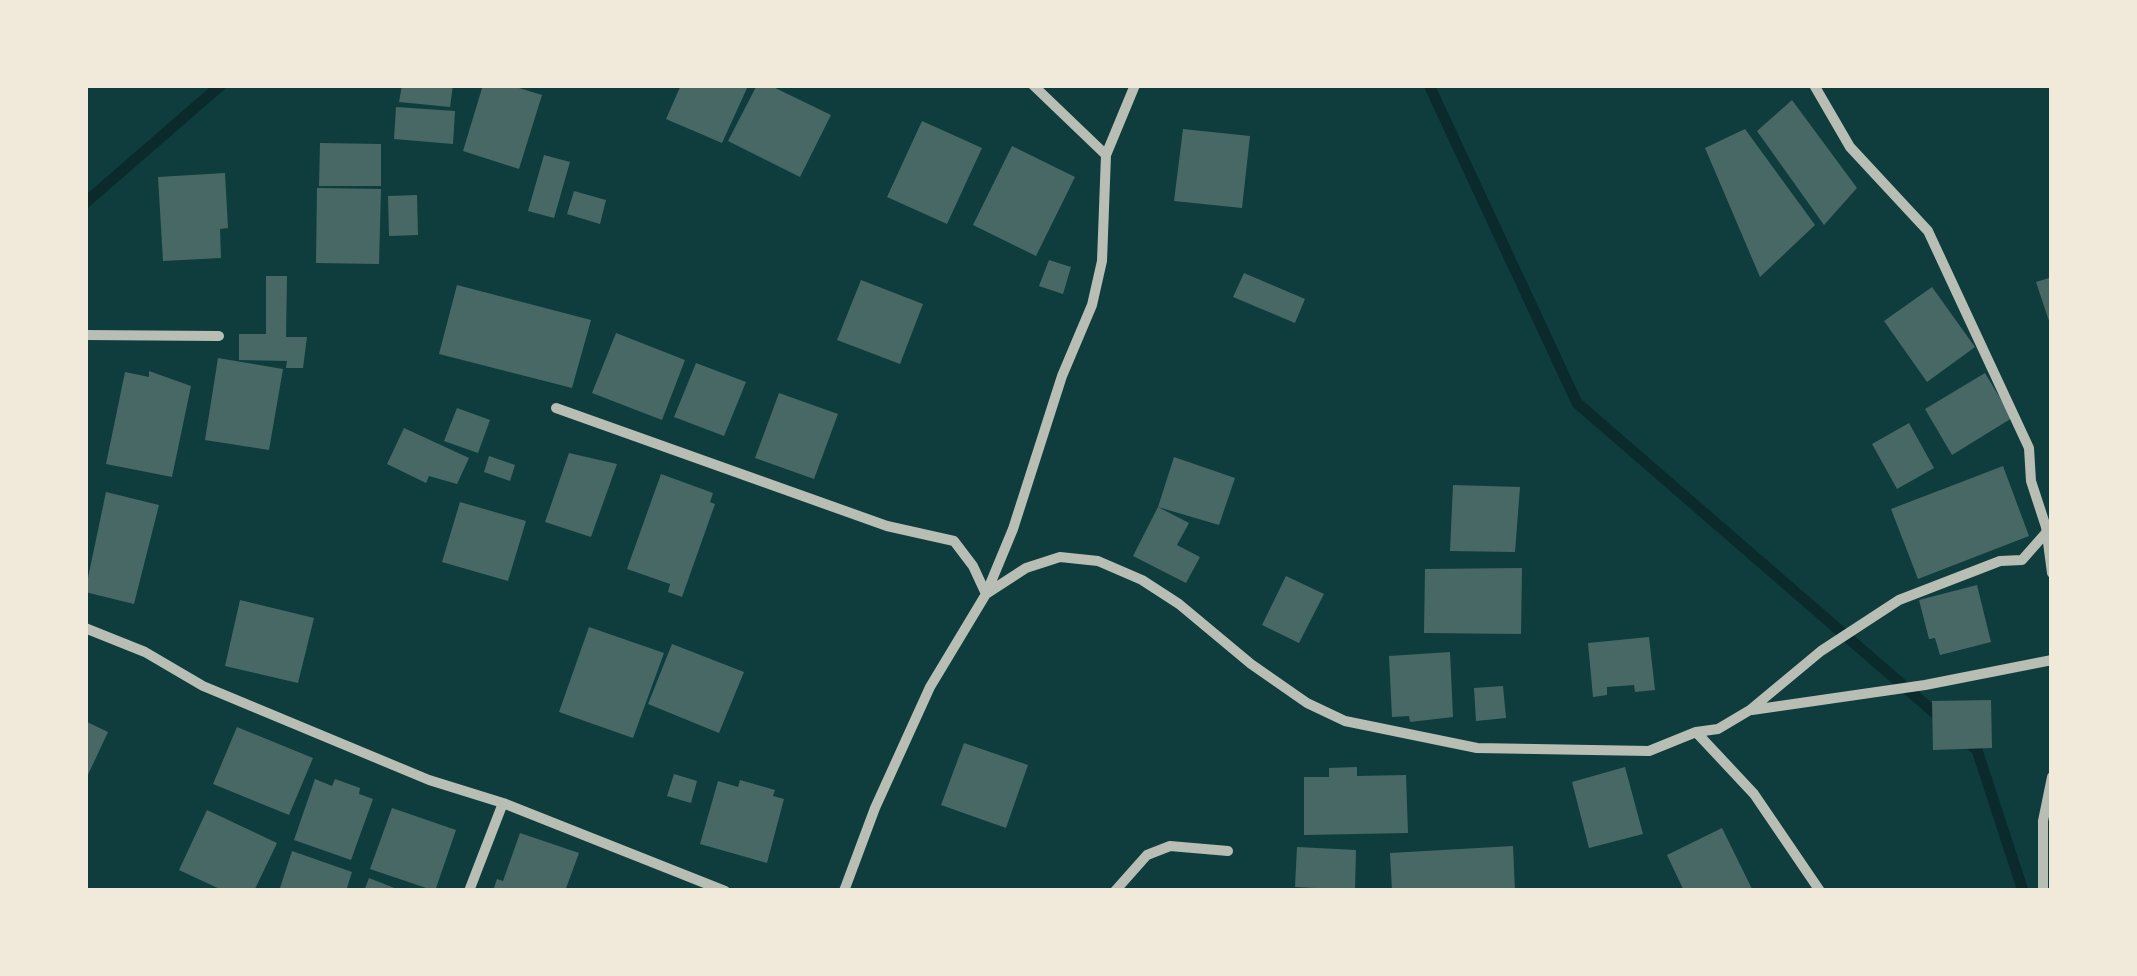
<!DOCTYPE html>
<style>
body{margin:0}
#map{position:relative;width:2137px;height:976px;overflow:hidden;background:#0f3d3e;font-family:Signika,sans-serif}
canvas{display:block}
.frame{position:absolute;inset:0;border:88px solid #f1e9da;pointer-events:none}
</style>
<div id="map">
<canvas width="2137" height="976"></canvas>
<div class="frame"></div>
</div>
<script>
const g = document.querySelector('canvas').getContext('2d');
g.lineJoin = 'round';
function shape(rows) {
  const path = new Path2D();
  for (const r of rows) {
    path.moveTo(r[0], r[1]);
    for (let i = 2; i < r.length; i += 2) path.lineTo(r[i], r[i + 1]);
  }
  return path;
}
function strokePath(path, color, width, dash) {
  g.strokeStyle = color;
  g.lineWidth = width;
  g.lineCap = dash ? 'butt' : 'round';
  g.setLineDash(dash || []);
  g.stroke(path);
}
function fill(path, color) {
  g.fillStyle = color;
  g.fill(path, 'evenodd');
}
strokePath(shape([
 [1429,85,1577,403,1943,720],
 [85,203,221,85],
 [1964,739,1977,750,2023,891]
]), '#0a2a2b', 11);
fill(shape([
 [402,85,453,85,450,107,399,102],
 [483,85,509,85,542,95,519,169,463,151],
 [681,85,748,86,722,143,666,119],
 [757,85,769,85,831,115,800,177,728,141],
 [1792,100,1857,188,1824,225,1757,131],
 [396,107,455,111,453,144,394,139],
 [922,121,982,148,947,224,887,197],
 [1183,129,1250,136,1242,208,1174,201],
 [1745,129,1815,225,1760,277,1705,148],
 [320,143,381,144,381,186,319,186],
 [1012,146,1075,177,1036,256,973,225],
 [544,155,570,162,554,218,528,211],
 [225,173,228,228,220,229,221,258,163,261,158,177],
 [317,188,381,189,379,264,316,263],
 [574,191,606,200,600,224,567,214],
 [417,195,418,235,389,236,388,196],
 [1049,260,1071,267,1063,294,1039,286],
 [1244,273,1305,299,1295,323,1233,297],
 [266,276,287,276,286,337,307,337,303,368,286,368,287,361,239,360,239,334,266,334],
 [2052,277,2052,326,2051,327,2036,282],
 [861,280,923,304,900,364,837,340],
 [457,285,591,320,572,388,439,354],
 [1932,287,1975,347,1927,382,1884,321],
 [616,333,685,360,662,420,592,393],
 [218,358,283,369,269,450,205,440],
 [696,363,746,382,724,436,674,417],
 [149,371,191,386,172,477,106,464,125,372,149,377],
 [1985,373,2012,418,1952,455,1925,409],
 [779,393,838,414,814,479,755,458],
 [457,408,490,420,478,453,444,441],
 [1909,423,1934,468,1897,489,1872,444],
 [404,428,469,458,457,484,429,476,426,483,387,464],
 [569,453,617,464,591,537,545,522],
 [489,456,515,465,510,481,484,472],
 [1174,457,1235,478,1219,525,1158,507],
 [2003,466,2029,536,1918,579,1891,509],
 [661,474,713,493,710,502,715,504,682,597,668,592,670,584,627,569],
 [1453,485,1520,487,1515,552,1450,551],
 [106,492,159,505,134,604,85,592],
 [460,502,526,521,508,581,442,562],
 [1158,507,1189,523,1177,545,1200,557,1186,583,1133,556],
 [1522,568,1521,634,1424,633,1425,569],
 [1286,576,1324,594,1299,643,1262,625],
 [1977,585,1991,642,1940,655,1935,638,1929,639,1919,600],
 [240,600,314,618,298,683,225,666],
 [589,627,664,653,633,738,559,712],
 [1649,637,1655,690,1635,692,1634,685,1607,687,1607,695,1593,697,1588,643],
 [672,644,744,672,719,733,648,704],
 [1450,652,1453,717,1410,722,1409,716,1392,717,1389,656],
 [1503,686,1506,718,1476,721,1474,688],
 [1991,700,1992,748,1933,750,1932,701],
 [85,721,108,732,85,781],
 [237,727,313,758,289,815,213,784],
 [964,743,1028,765,1006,828,941,805],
 [1357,767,1357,776,1406,775,1408,833,1304,835,1304,777,1329,777,1329,768],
 [1625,767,1643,834,1589,848,1572,782],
 [674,774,697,781,691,803,667,796],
 [315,779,332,786,335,779,360,788,359,794,373,799,351,860,294,840],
 [740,780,775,790,773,796,784,799,767,863,700,844,718,781,738,787],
 [392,808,456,830,435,891,370,869],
 [207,810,277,843,254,891,224,891,179,870],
 [1722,828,1752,889,1684,891,1667,855],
 [520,833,579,853,565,891,493,891,497,879,503,881],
 [1513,846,1515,891,1392,891,1390,853],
 [1297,847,1356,850,1355,890,1295,887],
 [292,851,352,872,346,891,279,891],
 [369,878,402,891,364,891]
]), '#486865');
strokePath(shape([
 [1033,85,1106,155],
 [1814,85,1850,147,1928,231,2029,448,2031,481,2046,527,2052,573],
 [85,335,219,336],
 [556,408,887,526,954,541,973,566,986,594],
 [986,594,1026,568,1060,557,1098,561,1142,580,1179,604,1251,664,1307,703,1345,721,1477,748,1649,751,1696,732,1718,729,1750,710,1821,651,1899,600,2000,561,2022,560,2052,526],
 [85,628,145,652,203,686,429,780,503,803,725,891],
 [1752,710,1925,685,2052,660],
 [1696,732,1754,794,1820,891],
 [469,891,503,803],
 [844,891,875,808,930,687,986,594,1013,529,1062,376,1092,305,1102,261,1106,155,1135,85],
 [1115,891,1147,855,1170,846,1228,851],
 [2043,891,2043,821,2052,777]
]), '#b8beb3', 10);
</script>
